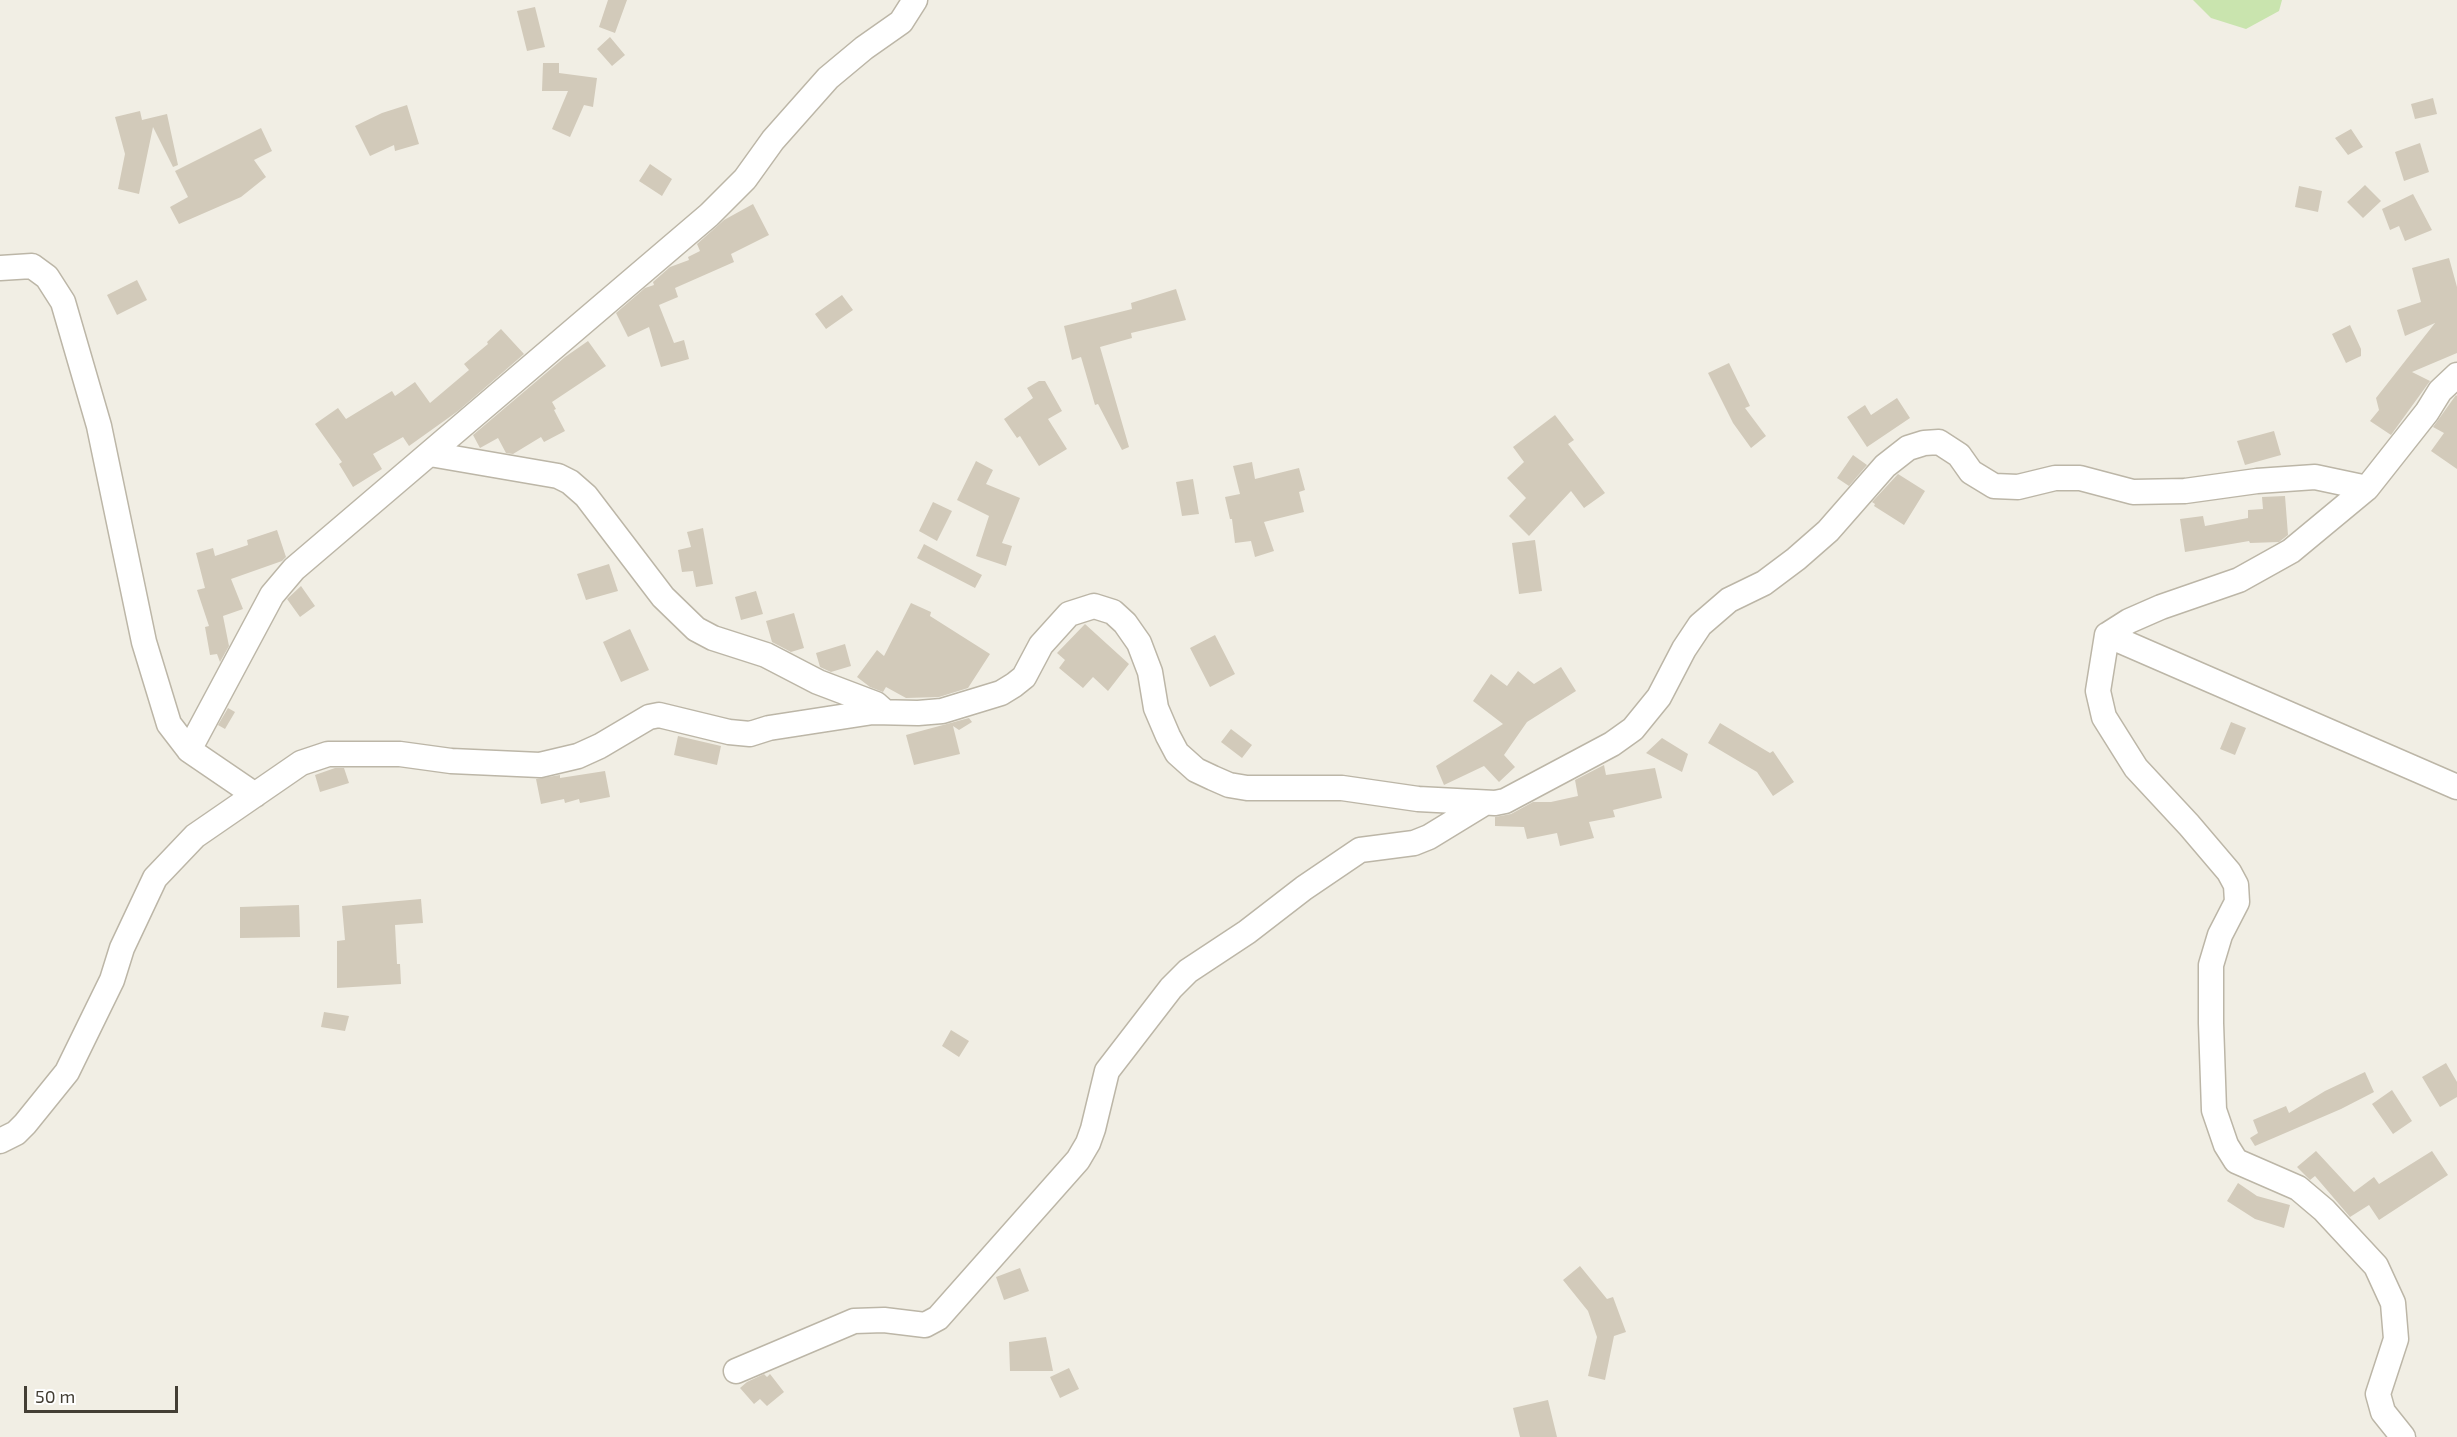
<!DOCTYPE html>
<style>
body{margin:0}
#map{position:relative;width:2457px;height:1437px;overflow:hidden;background:#f1eee4;font-family:"Exo 2",sans-serif}
canvas{display:block}
.scale{position:absolute;left:24px;top:1386px;width:154px;height:27px;box-sizing:border-box;border:3px solid #433e34;border-top:0;padding-left:8px;font-size:18px;line-height:21px;white-space:nowrap;color:#433e34;-webkit-text-stroke:4px #fff;paint-order:stroke}
</style>
<div id="map">
<canvas width="2457" height="1437"></canvas>
<div class="scale">50 m</div>
</div>
<script>
const g = document.querySelector('canvas').getContext('2d');
g.lineJoin = 'round';
function fill(path, color) {
  g.fillStyle = color;
  g.fill(path, 'evenodd');
}
function shape(rows) {
  const path = new Path2D();
  for (const r of rows) {
    path.moveTo(r[0], r[1]);
    for (let i = 2; i < r.length; i += 2) path.lineTo(r[i], r[i + 1]);
  }
  return path;
}
function strokePath(path, color, width, dash) {
  g.strokeStyle = color;
  g.lineWidth = width;
  g.lineCap = dash ? 'butt' : 'round';
  g.setLineDash(dash || []);
  g.stroke(path);
}
fill(shape([
 [2193,0,2282,0,2279,11,2246,29,2211,18]
]), '#c9e4ae');
fill(shape([
 [608,0,627,0,615,33,599,27],
 [535,7,545,47,527,51,517,11],
 [610,37,625,55,612,66,597,49],
 [543,63,559,63,559,73,597,78,593,107,584,105,570,137,552,129,568,91,542,91],
 [2433,98,2437,114,2415,119,2411,104],
 [407,105,419,144,395,151,394,145,370,156,355,126,382,113],
 [140,111,142,120,167,114,178,165,173,167,153,127,139,194,118,189,125,154,115,117],
 [261,128,272,151,254,160,266,177,241,197,179,224,170,207,188,197,175,171],
 [2351,129,2363,147,2348,155,2335,138],
 [2420,143,2429,172,2404,181,2395,152],
 [650,164,672,179,662,196,639,181],
 [2365,185,2381,201,2363,218,2347,202],
 [2299,186,2322,191,2318,212,2295,207],
 [2413,194,2432,230,2405,241,2399,226,2390,230,2382,209],
 [753,204,769,235,731,254,734,262,675,288,678,297,659,305,674,343,684,340,689,359,661,367,649,327,628,337,616,313,645,288,654,285,653,282,670,267,689,260,688,257,700,251,697,244,724,220],
 [2449,258,2457,287,2457,353,2412,372,2430,381,2391,435,2370,421,2379,410,2376,398,2435,323,2405,336,2397,310,2421,302,2412,268],
 [137,280,147,300,117,315,107,295],
 [1176,289,1186,320,1131,333,1132,338,1100,347,1129,447,1122,450,1098,404,1095,405,1081,357,1072,360,1064,326,1132,309,1131,303],
 [842,295,853,310,826,329,815,314],
 [2350,325,2361,349,2361,356,2346,363,2332,334],
 [501,329,524,354,458,411,409,446,403,437,373,454,382,469,353,487,339,464,342,462,315,424,338,408,346,419,392,391,395,396,415,382,430,403,469,370,464,364,488,344,487,342],
 [588,341,606,366,552,402,556,409,554,410,565,431,544,442,541,437,513,454,506,453,498,438,480,448,473,435,565,357],
 [1729,363,1750,406,1745,408,1766,436,1751,448,1733,423,1708,373],
 [1039,381,1045,381,1062,411,1048,419,1067,449,1039,466,1020,436,1017,438,1004,419,1033,398,1027,388],
 [2456,395,2457,396,2457,469,2431,451,2444,433,2433,427],
 [1897,398,1910,418,1867,447,1847,417,1865,405,1871,415],
 [1555,415,1574,440,1568,444,1605,493,1584,508,1571,491,1529,536,1509,516,1526,498,1507,478,1524,462,1513,447],
 [2274,431,2281,455,2245,465,2237,441],
 [1853,455,1867,465,1849,486,1837,478],
 [976,461,993,470,986,484,1020,498,1002,543,1012,546,1006,566,976,556,989,516,957,500],
 [1252,462,1255,479,1299,468,1305,490,1299,492,1304,512,1264,522,1274,551,1255,557,1251,541,1235,543,1232,519,1230,519,1225,497,1240,494,1233,466],
 [1898,474,1925,491,1904,525,1874,506,1875,504,1872,502],
 [1193,479,1199,514,1182,516,1176,482],
 [2285,496,2288,535,2279,542,2250,543,2249,541,2185,552,2180,519,2203,516,2205,526,2248,518,2248,510,2263,509,2262,497],
 [933,502,952,511,937,541,919,531],
 [703,528,713,584,696,587,693,571,682,572,678,550,691,547,687,532],
 [277,530,286,557,282,561,231,579,243,609,223,616,229,646,220,662,217,654,210,655,205,627,209,626,197,590,205,588,196,553,213,548,215,556,248,545,247,540],
 [1535,540,1542,591,1519,594,1512,543],
 [924,544,982,575,975,588,917,558],
 [609,564,618,591,586,600,577,574],
 [301,586,315,606,300,617,287,599],
 [756,591,763,614,741,620,735,597],
 [911,603,931,612,930,616,990,654,968,688,939,697,906,698,886,687,883,692,870,687,857,677,877,650,884,656],
 [794,613,804,648,791,652,772,642,766,621],
 [1085,624,1129,664,1108,691,1093,677,1083,688,1059,668,1065,660,1057,653],
 [630,629,649,670,621,682,603,642],
 [1215,635,1235,674,1210,687,1190,648],
 [845,644,851,666,831,672,820,667,816,653],
 [1561,667,1576,691,1527,722,1504,755,1515,767,1499,782,1484,766,1444,785,1436,766,1503,724,1473,701,1491,674,1507,686,1518,671,1534,684],
 [228,708,235,712,225,729,218,725],
 [969,718,972,722,959,730,953,726,960,754,914,765,906,735],
 [2231,722,2246,728,2235,755,2220,749],
 [1720,723,1770,753,1773,751,1794,782,1773,796,1757,772,1708,743],
 [1231,729,1252,745,1242,758,1221,742],
 [678,736,721,746,717,765,674,755],
 [1662,738,1688,754,1682,772,1646,753],
 [1604,765,1606,775,1655,768,1662,798,1613,810,1615,817,1589,822,1594,838,1560,846,1557,833,1527,839,1524,827,1495,826,1495,817,1511,814,1533,802,1551,802,1578,796,1575,780],
 [335,768,344,768,349,783,320,792,315,775],
 [605,771,610,797,580,803,579,799,565,803,564,799,541,804,536,779,560,775,560,778],
 [421,899,423,923,395,925,397,964,400,964,401,984,337,988,337,941,345,940,342,906],
 [299,905,300,937,240,938,240,907],
 [324,1012,349,1016,345,1031,321,1027],
 [951,1030,969,1041,959,1057,942,1046],
 [2446,1063,2457,1082,2457,1097,2440,1107,2422,1077],
 [2365,1072,2374,1092,2341,1109,2255,1146,2250,1138,2258,1133,2253,1120,2286,1106,2289,1113,2325,1091],
 [2392,1090,2412,1121,2393,1134,2372,1104],
 [2316,1151,2354,1192,2374,1177,2379,1184,2432,1151,2448,1175,2379,1220,2369,1205,2350,1217,2315,1176,2310,1180,2297,1167],
 [2238,1183,2257,1196,2290,1205,2284,1228,2255,1219,2227,1201],
 [1580,1266,1607,1299,1613,1297,1626,1332,1614,1336,1605,1380,1588,1376,1597,1337,1588,1311,1563,1280],
 [1020,1268,1029,1291,1004,1300,996,1277],
 [1046,1337,1053,1371,1010,1371,1009,1342],
 [1069,1368,1079,1389,1060,1398,1050,1377],
 [764,1374,767,1377,770,1374,784,1392,767,1406,760,1399,754,1404,740,1388,747,1382],
 [1548,1400,1557,1437,1520,1437,1513,1408]
]), '#d2caba');
const street = shape([
 [0,268,32,266,47,277,63,302,99,426,144,642,169,724,189,750,255,795],
 [430,454,558,476,570,482,586,496,663,597,696,629,713,638,766,655,818,682,876,704,885,712],
 [2367,488,2291,551,2239,580,2161,607,2129,621,2107,635,2098,691,2104,717,2136,768,2189,825,2229,872,2236,885,2237,902,2220,935,2211,965,2211,1023,2214,1110,2226,1145,2236,1161,2298,1188,2324,1210,2376,1266,2393,1303,2396,1339,2378,1394,2383,1412,2403,1437],
 [2107,635,2457,787],
 [189,750,272,595,294,569,709,215,745,179,773,140,828,78,864,48,901,22,915,0],
 [0,1141,16,1133,25,1124,67,1072,112,980,122,948,155,878,195,836,301,763,328,754,400,754,451,761,540,765,578,756,600,746,649,717,659,715,729,732,750,734,769,728,873,712,918,713,942,711,1001,693,1014,685,1024,677,1041,645,1069,614,1094,606,1113,612,1125,623,1139,643,1150,672,1156,708,1168,736,1177,753,1196,770,1213,778,1229,785,1247,788,1342,788,1418,799,1495,803,1505,801,1612,744,1633,729,1659,697,1684,649,1700,625,1729,600,1764,583,1796,559,1828,531,1885,466,1908,448,1924,443,1939,442,1959,455,1971,472,1994,486,2018,487,2055,478,2080,478,2133,492,2185,491,2257,481,2315,477,2367,488,2427,412,2440,391,2457,375],
 [736,1371,854,1321,884,1320,925,1325,938,1318,1078,1160,1088,1143,1093,1129,1107,1071,1171,988,1188,971,1247,932,1304,888,1360,850,1414,843,1429,837,1483,804]
]);
strokePath(street, '#bcb6a7', 27);
strokePath(street, '#fff', 24);
</script>
